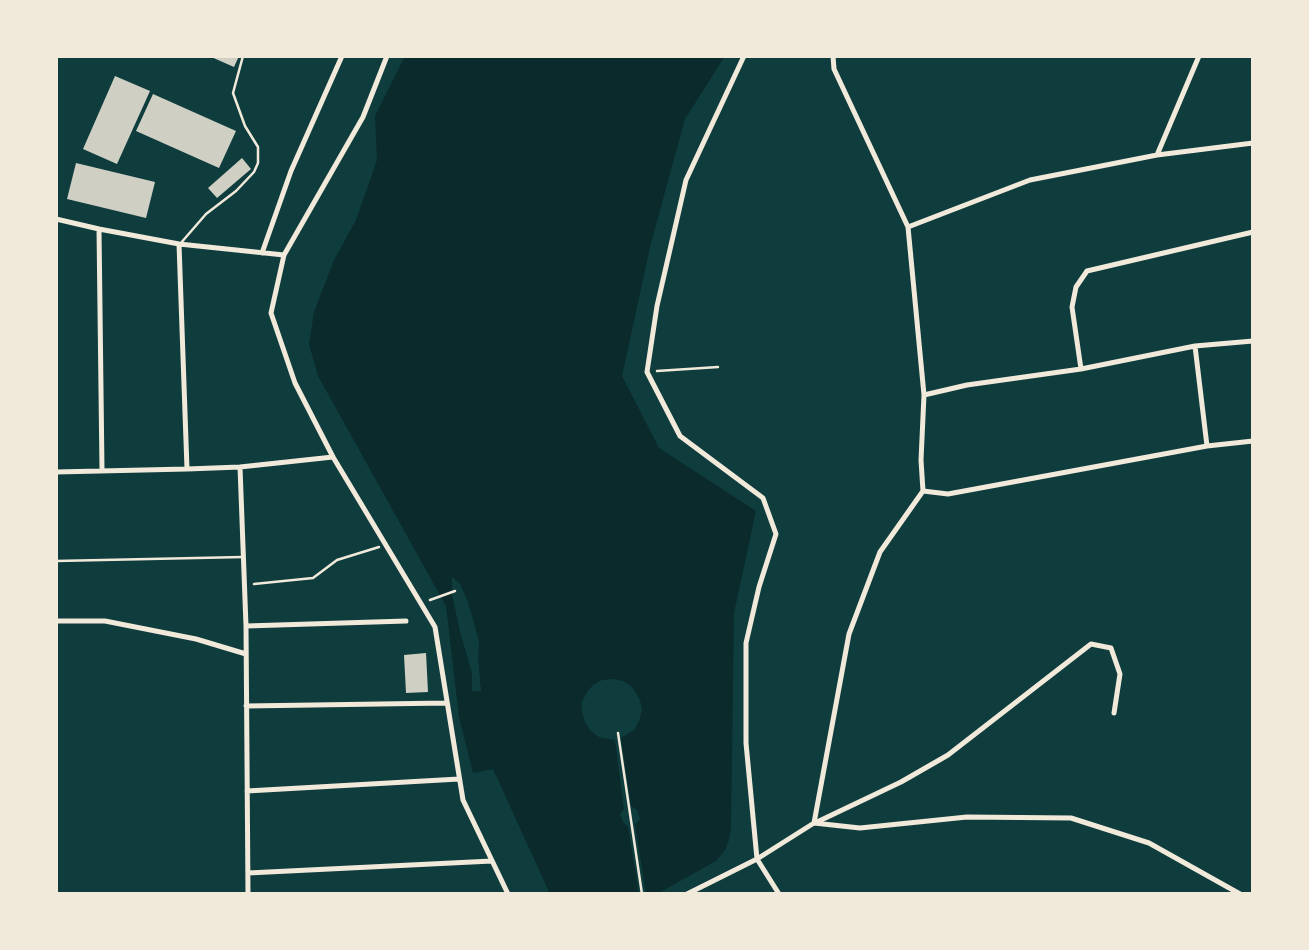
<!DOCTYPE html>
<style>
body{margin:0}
#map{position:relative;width:1309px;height:950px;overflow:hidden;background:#0f3d3e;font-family:Bitter,serif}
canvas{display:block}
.frame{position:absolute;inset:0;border:58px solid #f1e9da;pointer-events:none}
</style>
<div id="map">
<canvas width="1309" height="950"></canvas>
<div class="frame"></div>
</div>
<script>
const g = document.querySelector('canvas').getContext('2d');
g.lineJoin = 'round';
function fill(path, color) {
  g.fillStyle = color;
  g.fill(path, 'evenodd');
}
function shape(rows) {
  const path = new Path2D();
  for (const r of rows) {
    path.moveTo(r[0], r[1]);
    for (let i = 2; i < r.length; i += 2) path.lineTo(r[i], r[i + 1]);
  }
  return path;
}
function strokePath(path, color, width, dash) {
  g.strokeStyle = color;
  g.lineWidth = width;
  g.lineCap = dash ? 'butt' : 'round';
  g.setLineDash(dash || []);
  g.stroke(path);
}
fill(shape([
 [405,56,725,56,685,119,651,243,622,376,659,448,756,511,734,613,731,828,729,840,725,850,716,861,657,894,550,894,493,769,473,773,459,717,446,606,318,376,309,344,314,312,334,260,356,220,377,160,375,116],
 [452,577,460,584,468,602,479,641,478,658,481,691,472,691,472,673,460,632,452,594]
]), '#0a2a2b');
fill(shape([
 [613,679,623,681,632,687,640,700,642,710,639,721,634,730,621,738,631,806,637,810,640,819,635,825,646,894,639,894,628,826,623,822,620,814,624,809,615,740,599,737,591,731,585,722,582,712,582,702,587,692,593,685,602,680]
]), '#0f3d3e');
fill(shape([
 [209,56,239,56,234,67],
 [115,76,150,91,117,164,83,149],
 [153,94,236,131,219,168,136,131],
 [242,158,251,169,217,198,208,188],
 [76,163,155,182,146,218,67,199],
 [426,653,428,692,406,693,404,655]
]), '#cfcfc3');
strokePath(shape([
 [657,371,718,367],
 [254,584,313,578,337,560,379,547],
 [430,600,455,591],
 [618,733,642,894]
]), '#f1e9da', 2.5);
strokePath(shape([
 [180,244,206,214,236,191,254,172,258,163,258,147,245,126,233,93,243,56],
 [56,561,243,557]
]), '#f1e9da', 2.5);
strokePath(shape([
 [744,56,686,180,657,306,647,372,680,436,763,498,776,534,759,587,746,643,746,743,757,859,779,894],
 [1157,155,1199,56],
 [56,219,99,229,179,244,284,255],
 [908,227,1030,180,1157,155,1253,143],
 [99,229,102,470],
 [179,244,187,469],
 [262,253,291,171,342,56],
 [1195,346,1207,446],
 [1081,369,1072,307,1076,287,1087,271,1253,232],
 [924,395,967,385,1081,369,1195,346,1253,341],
 [333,457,435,627,463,800,508,894],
 [240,467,246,626,248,894],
 [56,472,187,469,240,467,333,457,295,383,271,313,284,255,363,117,387,56],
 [923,491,948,494,1207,446,1253,441],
 [56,621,105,621,196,639,246,654],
 [246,626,406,621],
 [246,706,447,703],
 [247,791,459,779],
 [817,822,901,782,948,755,1091,644,1111,648,1120,674,1114,713],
 [814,823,860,828,967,817,1071,818,1149,843,1240,894],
 [248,873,492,861],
 [687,894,757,859,814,823,849,634,880,552,923,491,921,460,924,395,908,227,834,69,833,56]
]), '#f1e9da', 5);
</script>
